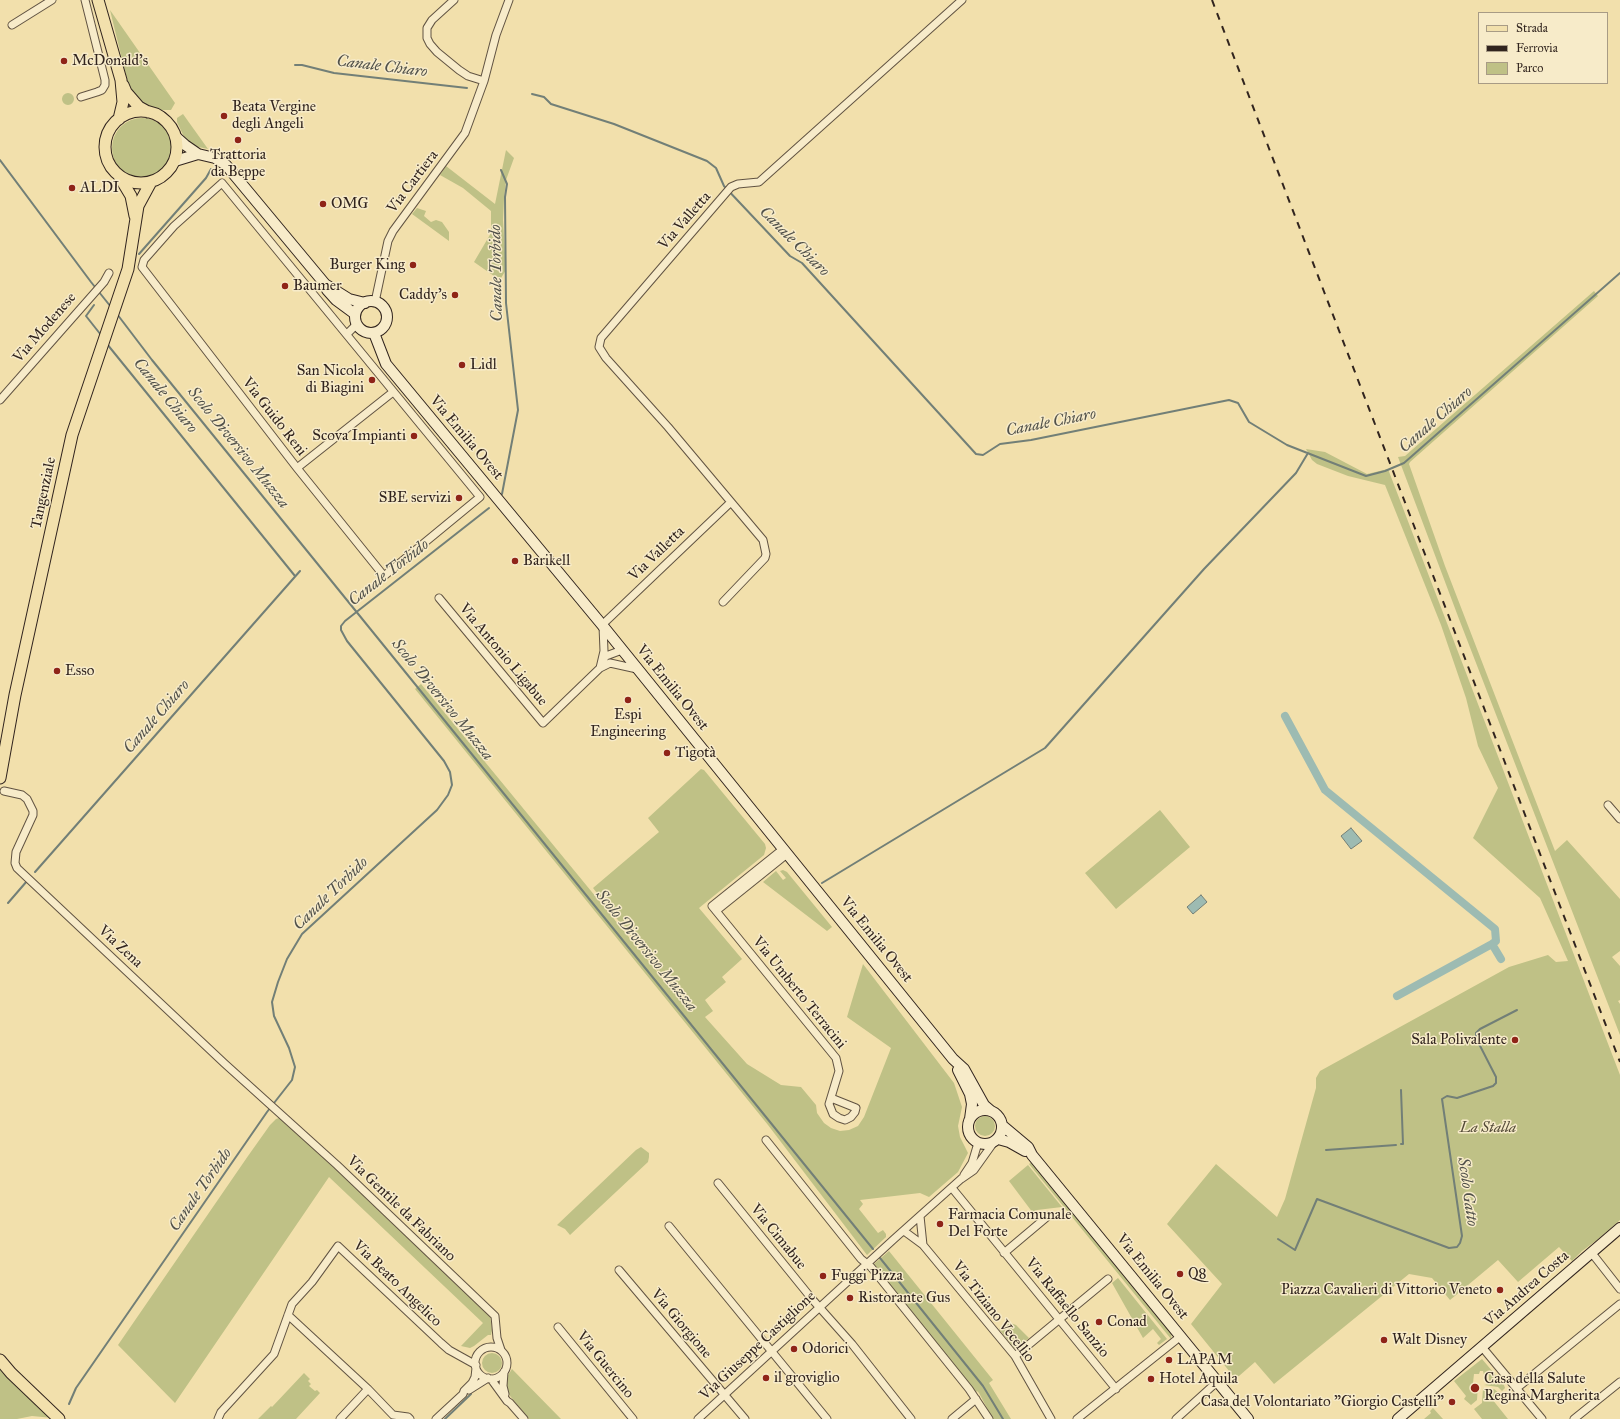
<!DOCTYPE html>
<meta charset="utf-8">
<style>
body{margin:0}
#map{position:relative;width:1620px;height:1419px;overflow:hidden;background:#f2e0ac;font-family:"IM FELL Great Primer",serif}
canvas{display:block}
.legend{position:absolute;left:1478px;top:12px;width:130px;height:72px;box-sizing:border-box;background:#f7ebc9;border:1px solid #a89b85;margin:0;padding:5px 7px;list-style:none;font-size:12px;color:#31241e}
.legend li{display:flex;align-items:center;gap:8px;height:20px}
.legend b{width:20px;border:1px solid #a89b85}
</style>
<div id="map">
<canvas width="1620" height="1419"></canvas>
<ul class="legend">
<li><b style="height:5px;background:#f2e0ac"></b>Strada</li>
<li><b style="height:5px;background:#31241e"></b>Ferrovia</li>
<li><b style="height:11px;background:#bfc186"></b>Parco</li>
</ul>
</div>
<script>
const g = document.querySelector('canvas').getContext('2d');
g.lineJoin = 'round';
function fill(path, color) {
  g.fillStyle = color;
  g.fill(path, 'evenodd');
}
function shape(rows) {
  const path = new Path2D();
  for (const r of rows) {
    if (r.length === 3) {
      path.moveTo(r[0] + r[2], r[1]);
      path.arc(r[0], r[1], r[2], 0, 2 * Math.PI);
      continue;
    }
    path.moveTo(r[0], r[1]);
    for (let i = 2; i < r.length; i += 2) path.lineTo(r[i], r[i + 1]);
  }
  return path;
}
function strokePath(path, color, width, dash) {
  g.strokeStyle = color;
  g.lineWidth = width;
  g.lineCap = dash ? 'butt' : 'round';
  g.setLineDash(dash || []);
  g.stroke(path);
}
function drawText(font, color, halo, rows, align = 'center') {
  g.font = font + ' "IM FELL Great Primer",serif';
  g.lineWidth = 3;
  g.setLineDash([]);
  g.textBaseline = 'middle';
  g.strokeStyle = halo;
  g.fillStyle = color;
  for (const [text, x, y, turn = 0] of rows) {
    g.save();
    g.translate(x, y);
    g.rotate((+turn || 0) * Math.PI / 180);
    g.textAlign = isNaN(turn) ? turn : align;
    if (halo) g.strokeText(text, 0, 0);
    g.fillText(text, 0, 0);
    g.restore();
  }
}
fill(shape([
 [110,10,175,103,171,110,161,110,146,105,136,97,129,88],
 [68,99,6],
 [183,114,208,149,194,146,186,141,177,122,177,118],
 [142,148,30],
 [506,150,514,158,506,180,504,199,503,220,506,270,501,278,494,276,474,262,491,233,491,211,463,188,440,175,446,166,495,204],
 [417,208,426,211,424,216,431,222,436,220,442,222,449,232,449,241,412,214],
 [1594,291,1598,296,1410,462,1409,464,1445,566,1555,851,1567,840,1620,899,1620,951,1612,957,1620,966,1620,1000,1618,1001,1620,1004,1620,1035,1459,619,1398,457,1405,456],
 [1306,449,1325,452,1367,474,1388,469,1620,1075,1620,1220,1597,1240,1582,1251,1572,1261,1559,1247,1518,1282,1498,1260,1450,1300,1432,1278,1409,1274,1274,1384,1255,1362,1239,1376,1234,1377,1191,1324,1222,1284,1167,1224,1216,1164,1277,1217,1285,1199,1316,1088,1316,1078,1320,1071,1509,967,1548,955,1556,962,1568,961,1540,898,1473,838,1498,788,1478,746,1466,698,1441,625,1385,485,1348,476,1317,464,1312,460],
 [421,684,674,992,593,888,659,832,648,818,701,769,704,770,765,844,766,848,764,855,699,908,742,959,722,977,726,982,705,1000,713,1011,705,1017,747,1064,781,1085,801,1087,816,1105,817,1113,824,1123,831,1128,840,1131,849,1130,858,1126,864,1117,891,1048,847,1017,863,964,954,1083,962,1107,958,1126,960,1137,968,1153,958,1172,929,1197,920,1193,860,1200,863,1204,859,1209,878,1233,883,1230,886,1234,886,1237,867,1255,768,1125,415,689],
 [1160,810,1190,847,1116,909,1085,873],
 [783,870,787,872,832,927,827,931,763,882,776,871,783,880,786,878,780,871],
 [985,1126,10],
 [279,1118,285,1119,490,1315,492,1330,491,1335,488,1335,474,1346,470,1348,461,1346,483,1323,329,1177,175,1403,118,1345,248,1156,270,1125,276,1119],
 [641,1147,649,1153,649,1157,648,1162,570,1235,565,1229,557,1225,636,1150],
 [1032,1162,1172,1332,1171,1339,1029,1164],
 [1028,1165,1062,1207,1037,1210,1033,1213,1009,1181],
 [889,1251,993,1380,989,1383,1011,1419,991,1419,987,1411,988,1410,979,1393,977,1391,975,1393,874,1268,874,1264],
 [1118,1278,1167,1339,1159,1345,1157,1343,1161,1339,1153,1329,1143,1338,1112,1283],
 [1008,1322,1016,1325,1029,1338,1015,1349,999,1329],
 [492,1363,10],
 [1482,1359,1504,1385,1505,1388,1502,1391,1498,1387,1484,1385,1489,1384,1489,1375,1484,1375,1483,1371,1480,1371,1479,1374,1474,1374,1473,1383,1478,1383,1477,1400,1471,1405,1464,1399,1466,1396,1454,1381],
 [0,1366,53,1418,32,1416,17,1419,0,1419],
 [512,1369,561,1419,529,1419,506,1391,505,1380],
 [304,1373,310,1379,308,1381,311,1384,309,1386,315,1391,317,1390,320,1393,296,1419,258,1419,271,1406,272,1407],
 [1483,1388,1494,1389,1499,1393,1492,1399,1508,1419,1482,1419,1474,1409,1482,1403],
 [1433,1408,1443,1419,1424,1419,1431,1413,1430,1411]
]), '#bfc186');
const water = shape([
 [1351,828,1362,841,1351,849,1341,836,1351,828],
 [1201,895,1207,902,1193,914,1187,907,1201,895]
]);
fill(water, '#9dbbb2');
strokePath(water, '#727f77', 1);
strokePath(shape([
 [295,65,302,65,334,73,467,88],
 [532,94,544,97,551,104,614,124,707,161,716,168,724,186,790,256,802,263,976,454,983,455,1000,444,1031,440,1229,400,1238,403,1249,422,1287,445,1366,476,1385,471,1404,463,1620,273],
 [0,160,91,282,111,307],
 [501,170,507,184,505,197,506,303,518,410,502,494],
 [139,254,206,178,211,169],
 [94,305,86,316,101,335],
 [117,314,152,360,312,557,873,1249],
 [107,344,295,576],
 [35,872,300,571],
 [822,883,1045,748,1204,569,1296,473,1308,453],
 [8,903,27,881],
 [1401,1090,1403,1144,1401,1144],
 [1326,1150,1396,1145],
 [1278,1239,1295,1250,1317,1199,1449,1248,1457,1247,1460,1243,1462,1236,1442,1099,1447,1096,1457,1098,1493,1086,1496,1083,1496,1077,1476,1038,1476,1033,1480,1029,1517,1010],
 [880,1258,983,1386,1003,1419],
 [69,1404,76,1388,267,1112,292,1080,295,1067,289,1048,274,1016,272,1002,278,982,287,959,302,934,437,810,448,795,452,785,450,772,444,761,347,641,341,630,341,626,345,621,489,508],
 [445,1419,471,1394]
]), '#727f77', 2);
strokePath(shape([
 [1285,716,1325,790,1495,929,1496,941,1492,944,1501,959],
 [1397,996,1492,944]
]), '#9dbbb2', 8);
const street = shape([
 [454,0,432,20,427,28,427,38,430,44,437,52,459,70,468,76,484,81],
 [12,25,52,0],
 [81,97,97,92,102,90,105,85,105,80,85,0],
 [222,183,480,497,384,576,297,468,142,267,144,260,174,226,222,183],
 [375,302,388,241,393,231,465,133,484,81,496,35,509,0],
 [347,334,357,324],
 [0,400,104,282,109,273],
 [297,468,393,392],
 [439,598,543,723,600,668,610,663,637,669],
 [723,602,765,558,766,554,763,540,731,502],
 [602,625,731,502,668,427,606,358,599,347,601,338,731,187,738,184,759,182,962,0],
 [603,660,606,656,622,650],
 [600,668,604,651,603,626],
 [4,791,22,795,27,799,33,811,33,815,16,852,15,863,17,868,224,1063,337,1165,495,1316,497,1338,501,1350],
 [1608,805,1620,819],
 [783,849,712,906,836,1058,839,1071,829,1104,833,1114,839,1118,845,1120,851,1117,855,1112,856,1108,831,1098],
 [716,911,787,854],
 [766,1140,861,1259,871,1267,969,1389,989,1419],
 [964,1175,972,1163,978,1143],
 [718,1183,812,1299,852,1344,911,1419],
 [952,1188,1116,1389],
 [920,1216,923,1245],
 [669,1226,827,1419],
 [904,1231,923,1245,1015,1356,1051,1419],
 [1591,1252,1620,1289],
 [1004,1253,1048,1216],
 [619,1270,745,1419],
 [288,1315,368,1389,340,1419],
 [558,1327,633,1419],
 [1482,1347,1542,1419],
 [491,1363,16],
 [1015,1356,1108,1279],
 [504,1372,503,1386,505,1394],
 [491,1379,507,1401,510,1403,524,1419],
 [1517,1388,1620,1304],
 [368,1389,393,1415,408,1417,410,1419],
 [469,1390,488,1378],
 [218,1419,221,1412,274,1354,292,1304,312,1282,338,1246,441,1343,449,1350,476,1365],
 [436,1419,463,1394,464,1391,472,1383,475,1377,476,1368],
 [698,1419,894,1239,961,1179,974,1170,994,1142],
 [952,1419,976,1399],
 [1077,1419,1181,1336],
 [1176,1419,1218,1381],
 [1574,1419,1620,1382]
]);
const secondary = shape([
 [176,137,185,145,198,154,215,158,226,165,325,284,349,299,365,303],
 [175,161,198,154],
 [327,290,336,300,355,314],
 [371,317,16],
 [374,333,386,364,603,626,953,1059,964,1069,984,1105,991,1111],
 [958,1070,970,1094,972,1104,970,1119],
 [985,1127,17],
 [1003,1126,1028,1147,1032,1155,1248,1419],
 [998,1139,1009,1142,1025,1151],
 [1398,1419,1620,1228]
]);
const primary = shape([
 [98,0,121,80,123,102,119,119],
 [123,85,126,92,139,107,148,112],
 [141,147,36],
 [119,176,131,196,135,216],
 [0,778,15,695,72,435,128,269,138,206,151,182],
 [0,1360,11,1373,59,1419]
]);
strokePath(street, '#615342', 9);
strokePath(secondary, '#31241e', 12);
strokePath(primary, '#31241e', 13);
strokePath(street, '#f7ebc9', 7);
strokePath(secondary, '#f7ebc9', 10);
strokePath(primary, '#f2e0ac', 11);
strokePath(shape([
 [1212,0,1620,1062]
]), '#31241e', 2, [7, 7]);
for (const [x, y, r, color] of [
 [64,61,4,"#8f2418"],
 [224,116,4,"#8f2418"],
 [238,140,4,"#8f2418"],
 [72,188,4,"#8f2418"],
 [323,204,4,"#8f2418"],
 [413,265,4,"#8f2418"],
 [285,286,4,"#8f2418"],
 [455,295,4,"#8f2418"],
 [462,365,4,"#8f2418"],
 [372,380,4,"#8f2418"],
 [414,436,4,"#8f2418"],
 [459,498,4,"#8f2418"],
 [515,561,4,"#8f2418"],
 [57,671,4,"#8f2418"],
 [628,700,4,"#8f2418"],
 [667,753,4,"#8f2418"],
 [1515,1040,4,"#8f2418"],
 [940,1224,4,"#8f2418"],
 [1180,1274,4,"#8f2418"],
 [823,1276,4,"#8f2418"],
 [1500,1290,4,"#8f2418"],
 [850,1298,4,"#8f2418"],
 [1099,1322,4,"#8f2418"],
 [1384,1340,4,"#8f2418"],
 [794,1349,4,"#8f2418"],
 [1169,1360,4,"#8f2418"],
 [766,1378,4,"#8f2418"],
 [1151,1379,4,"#8f2418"],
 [1475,1388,5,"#8f2418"],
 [1452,1402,4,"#8f2418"]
]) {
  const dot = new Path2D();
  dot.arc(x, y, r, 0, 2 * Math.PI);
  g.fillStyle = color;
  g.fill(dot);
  strokePath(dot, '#f7ebc9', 1.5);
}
drawText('15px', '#31241e', '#f7ebc9', [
 ["McDonald's",72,61],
 ["Beata Vergine",232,107],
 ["degli Angeli",232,124],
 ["Trattoria",238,155,"center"],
 ["da Beppe",238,172,"center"],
 ["ALDI",80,188],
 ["OMG",331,204],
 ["Burger King",405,265,"right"],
 ["Baumer",293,286],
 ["Caddy's",447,295,"right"],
 ["Lidl",470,365],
 ["San Nicola",364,371,"right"],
 ["di Biagini",364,388,"right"],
 ["Scova Impianti",406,436,"right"],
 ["SBE servizi",451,498,"right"],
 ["Barikell",523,561],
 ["Esso",65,671],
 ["Espi",628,715,"center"],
 ["Engineering",628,732,"center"],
 ["Tigotà",675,753],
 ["Sala Polivalente",1507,1040,"right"],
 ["Farmacia Comunale",948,1215],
 ["Del Forte",948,1232],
 ["Q8",1188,1274],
 ["Fuggi Pizza",831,1276],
 ["Piazza Cavalieri di Vittorio Veneto",1492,1290,"right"],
 ["Ristorante Gus",858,1298],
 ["Conad",1107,1322],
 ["Walt Disney",1392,1340],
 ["Odorici",802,1349],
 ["LAPAM",1177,1360],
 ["il groviglio",774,1378],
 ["Hotel Aquila",1159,1379],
 ["Casa della Salute",1484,1379],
 ["Regina Margherita",1484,1396],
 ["Casa del Volontariato \"Giorgio Castelli\"",1444,1402,"right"]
], 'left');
drawText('15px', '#31241e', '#f7ebc9', [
 ["Via Cartiera",413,182,-53],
 ["Via Valletta",685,221,-49],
 ["Via Modenese",45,328,-49],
 ["Via Guido Reni",274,417,52],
 ["Via Emilia Ovest",466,438,50],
 ["Tangenziale",44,493,-78],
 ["Via Valletta",657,554,-44],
 ["Via Antonio Ligabue",503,655,50],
 ["Via Emilia Ovest",672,688,51],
 ["Via Emilia Ovest",876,940,51],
 ["Via Zena",120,947,43],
 ["Via Umberto Terracini",799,993,51],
 ["Via Gentile da Fabriano",401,1209,44],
 ["Via Cimabue",778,1237,51],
 ["Via Emilia Ovest",1152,1277,51],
 ["Via Beato Angelico",397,1284,44],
 ["Via Andrea Costa",1527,1289,-41],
 ["Via Raffaello Sanzio",1067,1308,51],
 ["Via Tiziano Vecellio",993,1312,52],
 ["Via Giorgione",681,1324,50],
 ["Via Giuseppe Castiglione",758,1346,-43],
 ["Via Guercino",605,1365,51]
]);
drawText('italic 15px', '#544b38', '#f7ebc9', [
 ["La Stalla",1488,1128]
]);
drawText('italic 16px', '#51514a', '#f7ebc9', [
 ["Canale Chiaro",382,67,7],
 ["Canale Chiaro",794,242,45],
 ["Canale Torbido",497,273,-91],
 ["Canale Chiaro",165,396,51],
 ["Canale Chiaro",1436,420,-41],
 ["Canale Chiaro",1051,423,-11],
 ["Scolo Diversivo Muzza",238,448,51],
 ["Canale Torbido",389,573,-38],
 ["Scolo Diversivo Muzza",442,700,51],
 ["Canale Chiaro",157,717,-49],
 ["Canale Torbido",331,894,-44],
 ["Scolo Diversivo Muzza",646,951,51],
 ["Canale Torbido",201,1190,-55],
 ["Scolo Gatto",1467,1192,82]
]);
</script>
